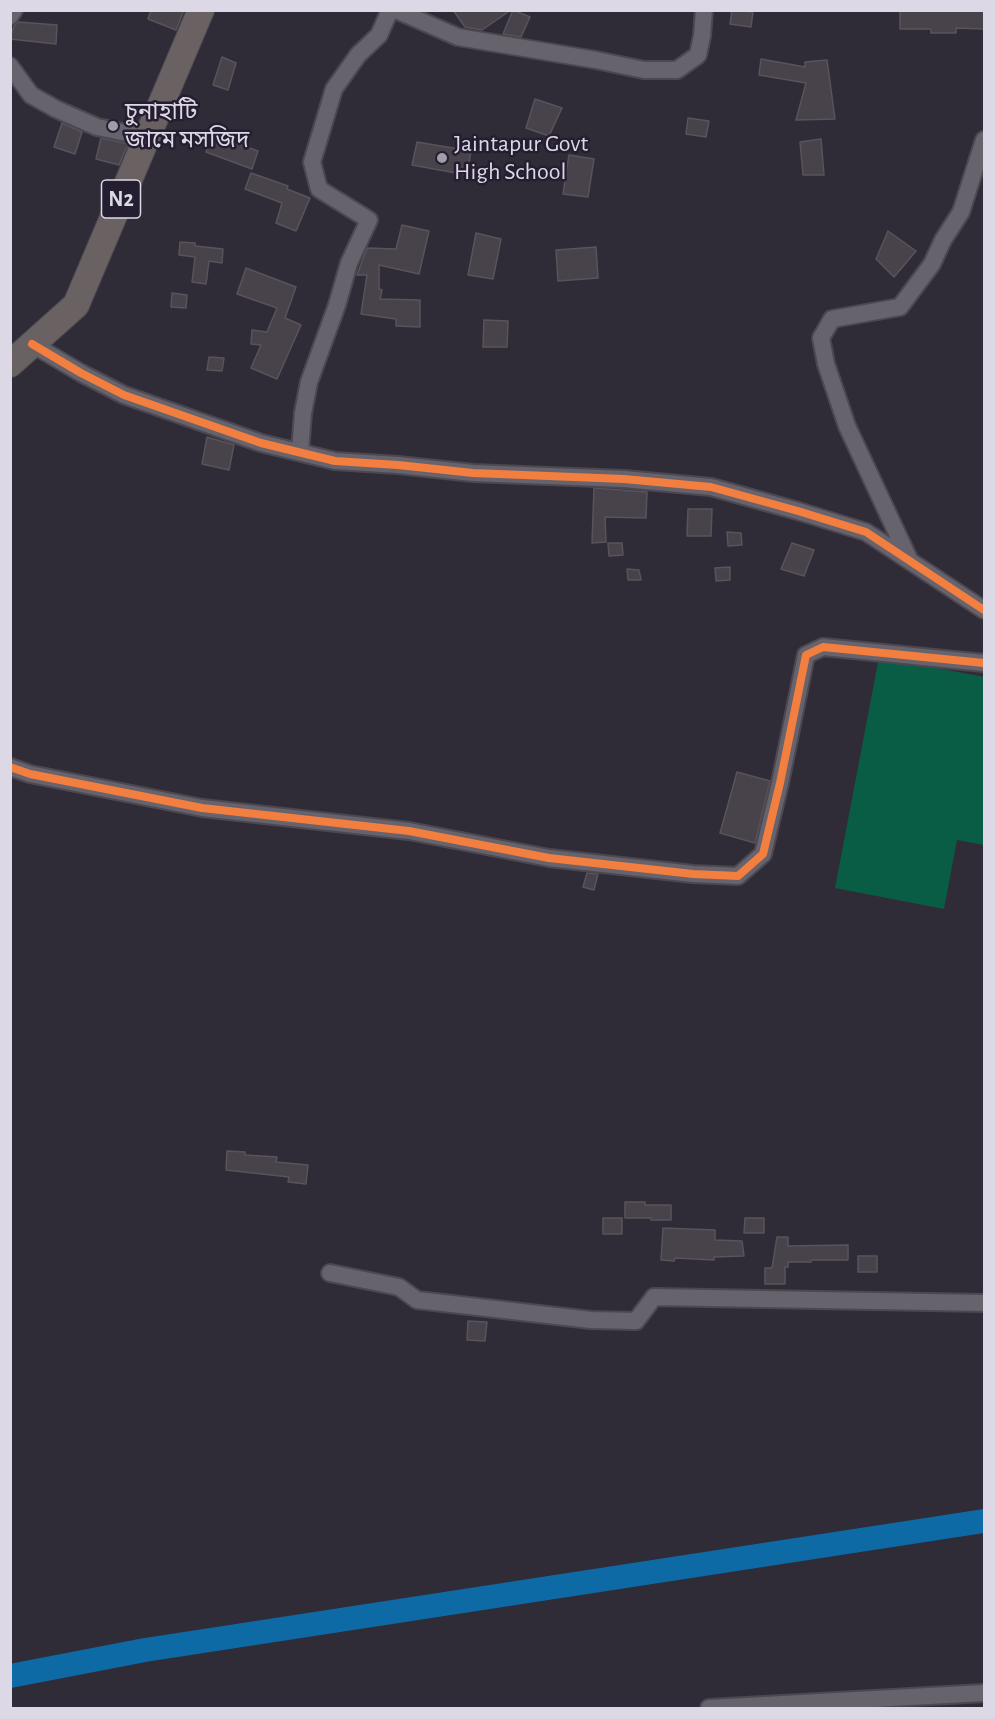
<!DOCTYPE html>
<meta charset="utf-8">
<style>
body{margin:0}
#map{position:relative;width:995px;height:1719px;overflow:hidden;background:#302c37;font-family:"Alegreya Sans",sans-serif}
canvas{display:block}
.frame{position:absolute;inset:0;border:12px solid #ddd8e6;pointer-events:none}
</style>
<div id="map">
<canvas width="995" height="1719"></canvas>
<div class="frame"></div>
</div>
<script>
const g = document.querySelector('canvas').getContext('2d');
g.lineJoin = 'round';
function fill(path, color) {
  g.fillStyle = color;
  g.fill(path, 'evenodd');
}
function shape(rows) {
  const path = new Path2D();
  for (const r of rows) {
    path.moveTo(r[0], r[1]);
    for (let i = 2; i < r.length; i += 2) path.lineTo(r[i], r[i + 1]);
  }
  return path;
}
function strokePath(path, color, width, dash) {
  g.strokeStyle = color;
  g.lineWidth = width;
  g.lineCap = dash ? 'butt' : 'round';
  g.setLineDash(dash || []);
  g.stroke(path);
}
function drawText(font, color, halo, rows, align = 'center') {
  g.font = font + ' "Alegreya Sans","Noto Sans Bengali",sans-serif';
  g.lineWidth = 5;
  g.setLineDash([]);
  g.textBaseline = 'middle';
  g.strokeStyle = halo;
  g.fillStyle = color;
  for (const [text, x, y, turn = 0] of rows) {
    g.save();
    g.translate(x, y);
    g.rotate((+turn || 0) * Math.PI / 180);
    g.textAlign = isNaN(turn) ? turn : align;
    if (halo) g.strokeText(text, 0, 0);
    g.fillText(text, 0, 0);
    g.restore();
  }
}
fill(shape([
 [879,657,984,677,984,845,957,840,944,909,835,888]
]), '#0a5d45');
strokePath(shape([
 [10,1676,145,1650,984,1521]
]), '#0e6aa4', 24);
const building = shape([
 [151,10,184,10,176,30,148,19,151,10],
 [453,10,511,10,482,30,465,27,453,10],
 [513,10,530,17,521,37,503,34,513,10],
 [732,10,753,12,751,27,730,24,732,10],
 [900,10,984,10,984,29,956,28,956,33,931,33,931,29,900,29,900,10],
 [19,22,57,25,56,44,10,39,14,26,19,22],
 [222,57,236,63,228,90,213,85,222,57],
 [761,59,805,67,805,62,827,60,835,119,796,120,806,83,759,75,761,59],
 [535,99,562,108,549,136,526,128,535,99],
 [688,118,709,121,706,137,686,134,688,118],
 [62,123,82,132,75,154,54,147,62,123],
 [213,135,258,151,252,169,206,152,213,135],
 [101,138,128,144,119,165,96,159,101,138],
 [821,139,824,175,803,175,800,142,821,139],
 [417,142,471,151,467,175,412,165,417,142],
 [569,155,594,159,588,197,563,194,569,155],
 [251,173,288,186,287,189,310,198,296,231,276,223,282,203,245,189,251,173],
 [402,225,429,231,419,274,379,265,379,289,382,290,380,299,420,300,420,327,396,326,396,319,361,314,367,275,357,275,367,248,396,249,402,225],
 [888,231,916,251,894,277,876,259,888,231],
 [476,233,501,239,493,279,468,275,476,233],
 [180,242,195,243,195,246,223,249,222,263,209,261,206,284,192,282,195,257,179,255,180,242],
 [596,247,598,278,558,281,556,250,596,247],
 [246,268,296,287,285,318,301,325,277,379,251,368,261,345,251,344,252,330,267,332,277,308,237,294,246,268],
 [172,293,187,295,186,308,171,307,172,293],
 [484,320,508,321,507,347,483,347,484,320],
 [209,357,224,358,222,371,207,370,209,357],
 [207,437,234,445,229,470,202,464,207,437],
 [594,488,647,492,646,518,605,517,606,542,592,543,594,488],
 [688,509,712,509,711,536,687,536,688,509],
 [727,532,741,533,742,545,728,546,727,532],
 [608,543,622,543,623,555,609,556,608,543],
 [792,543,814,550,804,576,781,569,792,543],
 [730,567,730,580,716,581,715,568,730,567],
 [627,569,639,570,641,580,628,580,627,569],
 [737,772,770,781,755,843,720,833,737,772],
 [587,873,598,874,594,890,583,887,587,873],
 [227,1151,245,1152,245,1155,277,1157,276,1162,308,1165,306,1184,288,1182,289,1177,226,1170,227,1151],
 [625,1202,645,1202,645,1205,671,1205,671,1220,651,1220,651,1218,625,1218,625,1202],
 [603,1218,622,1218,622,1234,603,1234,603,1218],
 [745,1218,764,1218,764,1233,744,1233,745,1218],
 [663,1228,715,1230,715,1240,742,1241,744,1256,714,1257,714,1260,675,1258,674,1261,661,1260,663,1228],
 [777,1237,788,1237,788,1246,848,1245,848,1260,811,1260,811,1262,788,1262,788,1267,785,1267,785,1284,765,1284,765,1268,772,1268,777,1237],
 [858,1256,877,1256,877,1272,858,1272,858,1256],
 [468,1321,487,1322,485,1341,467,1340,468,1321]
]);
fill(building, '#48424b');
strokePath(building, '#59535b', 1.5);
const minor = shape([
 [396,10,458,37,596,60,644,70,677,70,698,55,702,36,704,10],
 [10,16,14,10],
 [10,66,31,95,56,109,97,127,147,137],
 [32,344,81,373,124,395,261,443,335,461,398,465,473,473,624,479,711,487,798,511,866,532,984,610],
 [300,452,303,413,309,382,337,305,349,263,369,220,319,189,312,162,334,89,358,55,379,35,390,10],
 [909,559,847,426,826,364,821,338,832,319,900,307,932,264,943,240,961,212,984,140],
 [10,767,30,774,202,808,409,831,549,858,693,874,738,876,763,854,780,783,806,655,823,647,984,663],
 [330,1273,399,1287,417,1300,591,1320,636,1321,654,1297,984,1303],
 [709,1708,984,1693]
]);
const highway = shape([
 [10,364,76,305,201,10]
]);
strokePath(minor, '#4c4852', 20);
strokePath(highway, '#4c4852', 28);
strokePath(minor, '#66636c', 16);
strokePath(highway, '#6a6162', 26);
strokePath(shape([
 [32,344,81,373,124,395,261,443,335,461,398,465,473,473,624,479,711,487,798,511,866,532,984,610],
 [10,767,30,774,202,808,409,831,549,858,693,874,738,876,763,854,780,783,806,655,823,647,984,663]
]), '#f27e40', 8);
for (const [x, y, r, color] of [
 [113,126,6,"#a09ca9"],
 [442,158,6,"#a09ca9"]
]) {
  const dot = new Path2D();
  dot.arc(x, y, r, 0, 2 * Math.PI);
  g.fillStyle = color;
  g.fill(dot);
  strokePath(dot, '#251e31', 2);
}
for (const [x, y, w] of [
 [121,199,39]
]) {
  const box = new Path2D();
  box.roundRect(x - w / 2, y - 19, w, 38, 4.5);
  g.fillStyle = '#251e31';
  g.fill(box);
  strokePath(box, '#ddd8e6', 1.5);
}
drawText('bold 22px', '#ddd8e6', null, [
 ["N2",121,199]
]);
drawText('24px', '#ddd8e6', '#251e31', [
 ["চুনাহাটি",125,112],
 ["জামে মসজিদ",125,140],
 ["Jaintapur Govt",454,144],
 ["High School",454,172]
], 'left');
</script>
